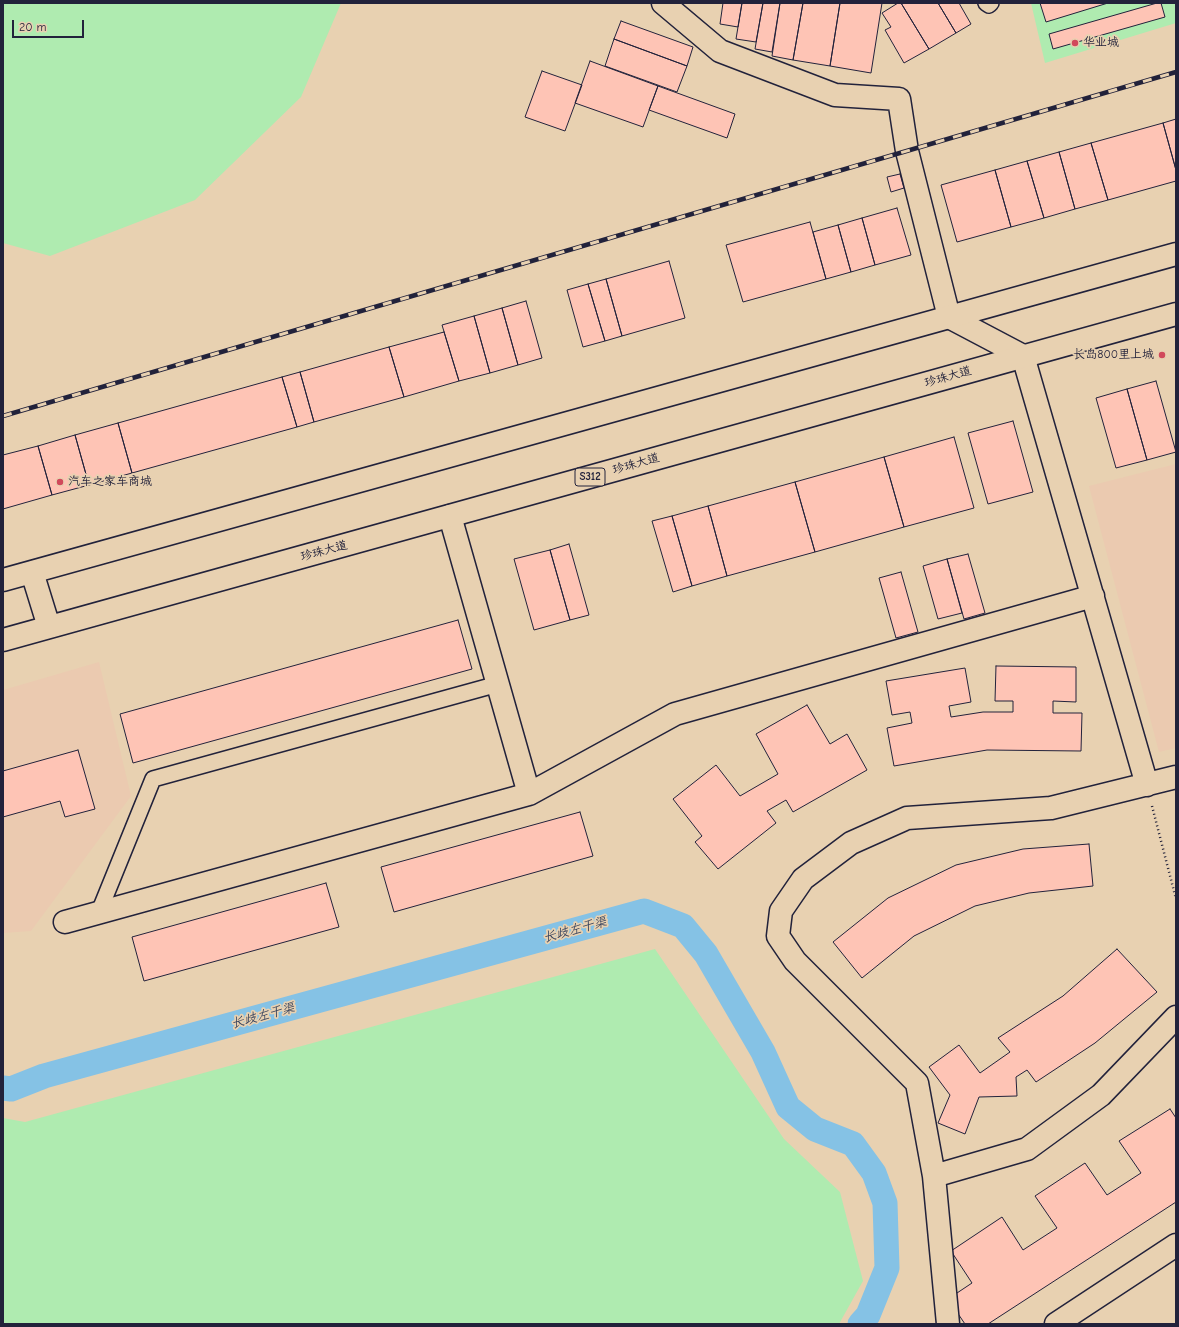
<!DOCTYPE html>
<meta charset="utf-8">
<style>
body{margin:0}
#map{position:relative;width:1179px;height:1327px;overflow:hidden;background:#e8d1b1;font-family:"Comic Neue",sans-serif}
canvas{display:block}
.frame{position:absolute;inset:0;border:4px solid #22223b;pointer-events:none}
.scale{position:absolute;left:12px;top:20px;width:72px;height:18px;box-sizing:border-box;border:2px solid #22223b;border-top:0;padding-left:5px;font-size:12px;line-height:14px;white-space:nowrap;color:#22223b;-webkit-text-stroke:3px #e8d1b1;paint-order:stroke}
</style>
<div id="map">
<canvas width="1179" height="1327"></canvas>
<div class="frame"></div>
<div class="scale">20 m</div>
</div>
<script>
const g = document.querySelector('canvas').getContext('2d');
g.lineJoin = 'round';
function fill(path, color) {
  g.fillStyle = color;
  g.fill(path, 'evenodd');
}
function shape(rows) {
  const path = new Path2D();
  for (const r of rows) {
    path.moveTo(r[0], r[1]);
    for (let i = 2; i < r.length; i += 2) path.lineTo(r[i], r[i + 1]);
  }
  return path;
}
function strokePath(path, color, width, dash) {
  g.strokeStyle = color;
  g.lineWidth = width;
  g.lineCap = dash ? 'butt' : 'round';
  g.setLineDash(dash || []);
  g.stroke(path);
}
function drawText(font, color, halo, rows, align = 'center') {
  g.font = font + ' "Comic Neue","LXGW WenKai TC",sans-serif';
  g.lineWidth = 3.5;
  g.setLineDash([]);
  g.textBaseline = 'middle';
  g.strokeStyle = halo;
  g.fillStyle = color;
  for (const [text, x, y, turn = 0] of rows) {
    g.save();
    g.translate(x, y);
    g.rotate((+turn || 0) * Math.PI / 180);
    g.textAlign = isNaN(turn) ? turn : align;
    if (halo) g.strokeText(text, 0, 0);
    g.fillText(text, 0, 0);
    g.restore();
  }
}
fill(shape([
 [1176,464,1176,748,1159,752,1089,486],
 [99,662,131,796,31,931,3,933,3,690]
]), '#ebcab0');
fill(shape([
 [3,3,341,3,301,97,195,200,50,256,3,243],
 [1031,3,1176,3,1176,23,1045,63],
 [655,949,784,1139,840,1192,863,1281,839,1324,3,1324,3,1118,25,1122]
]), '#afebb0');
strokePath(shape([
 [3,1088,11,1089,44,1076,644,911,683,926,706,954,763,1052,788,1107,815,1129,853,1144,874,1173,885,1203,887,1268,868,1315,860,1324]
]), '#85c2e5', 25);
const building = shape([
 [723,3,742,3,738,27,720,24,723,3],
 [742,3,763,3,756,42,736,39,742,3],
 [763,3,780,3,772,52,755,49,763,3],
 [780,3,803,3,793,60,772,56,780,3],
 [803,3,840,3,830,66,793,60,803,3],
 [840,3,882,3,871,73,830,66,840,3],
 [898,3,901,3,929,49,904,63,885,30,891,27,882,13,898,3],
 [901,3,938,3,956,33,929,49,901,3],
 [938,3,959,3,971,24,956,33,938,3],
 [1040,3,1108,3,1046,22,1040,3],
 [1157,3,1161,3,1165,17,1053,49,1049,34,1157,3],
 [621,21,693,47,687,66,614,39,621,21],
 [614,39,687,66,677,92,605,66,614,39],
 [590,61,658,86,643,127,575,103,590,61],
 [542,71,582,85,565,131,525,117,542,71],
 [658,86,735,114,727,138,649,110,658,86],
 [1176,119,1176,170,1163,123,1176,119],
 [1163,123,1176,170,1176,181,1108,200,1091,143,1163,123],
 [1091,143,1108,200,1075,209,1059,152,1091,143],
 [1059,152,1075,209,1044,218,1027,161,1059,152],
 [1027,161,1044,218,1011,227,995,170,1027,161],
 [995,170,1011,227,957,242,941,185,995,170],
 [900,174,904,188,891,192,887,177,900,174],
 [897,208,911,255,875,265,862,218,897,208],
 [862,218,875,265,851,272,838,225,862,218],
 [810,222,826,279,743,302,726,245,810,222],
 [838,225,851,272,826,279,813,232,838,225],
 [669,261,685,318,622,336,606,279,669,261],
 [606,279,622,336,605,341,588,284,606,279],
 [588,284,605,341,583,347,567,290,588,284],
 [526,301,542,358,518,365,502,308,526,301],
 [502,308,518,365,490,373,474,316,502,308],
 [474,316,490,373,459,381,442,325,474,316],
 [444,332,459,381,404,397,389,347,444,332],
 [389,347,404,397,314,422,300,372,389,347],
 [300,372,314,422,297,427,282,377,300,372],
 [282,377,297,427,132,473,118,423,282,377],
 [1156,381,1176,452,1147,460,1127,389,1156,381],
 [1127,389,1147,460,1116,468,1096,398,1127,389],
 [1013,421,1033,492,988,504,968,433,1013,421],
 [118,423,132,473,89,485,75,435,118,423],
 [75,435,89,485,52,495,38,446,75,435],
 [954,437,974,508,904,527,884,457,954,437],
 [38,446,52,495,3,509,3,455,38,446],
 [884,457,904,527,815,552,795,482,884,457],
 [795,482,815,552,727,576,708,506,795,482],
 [708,506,727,576,692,586,672,516,708,506],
 [672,516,692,586,673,592,652,521,672,516],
 [569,544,589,615,570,620,550,550,569,544],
 [550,550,570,620,534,630,514,559,550,550],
 [968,554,985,613,964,619,947,559,968,554],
 [947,559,962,613,938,619,923,566,947,559],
 [901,572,918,632,896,638,879,578,901,572],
 [458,620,472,669,133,763,120,714,458,620],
 [996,666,1076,667,1076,702,1053,701,1053,713,1082,713,1081,751,987,750,894,766,887,728,912,723,910,712,892,715,886,681,965,668,971,702,949,706,951,717,983,712,1013,712,1013,701,995,701,996,666],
 [807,705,830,744,847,734,867,770,793,812,786,800,767,811,776,823,718,869,695,842,702,836,673,799,716,765,740,796,778,774,756,734,807,705],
 [78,750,95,809,65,817,60,801,3,817,3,771,78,750],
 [580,812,593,856,394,912,381,867,580,812],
 [1089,844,1093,886,1029,893,975,906,914,936,862,978,833,942,888,898,956,865,1023,849,1089,844],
 [326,883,339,927,144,981,132,937,326,883],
 [1117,949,1157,992,1095,1043,1036,1082,1027,1070,1016,1077,1017,1096,979,1097,965,1134,938,1123,950,1095,929,1067,959,1045,980,1073,1010,1052,998,1038,1063,996,1117,949],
 [1170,1109,1176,1118,1176,1202,988,1324,965,1324,948,1299,972,1283,951,1251,1002,1217,1023,1250,1057,1228,1035,1196,1085,1163,1107,1195,1141,1173,1119,1141,1170,1109]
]);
fill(building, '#fec4b5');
strokePath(building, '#22223b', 1);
const lane = shape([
 [986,3,989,5,991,3],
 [99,912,153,779,498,684]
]);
const street = shape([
 [663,3,720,51,835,95,899,99,907,151,949,317,1023,356,1147,785],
 [450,516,529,794],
 [65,922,529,794,675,714,1093,596],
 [934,1176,1027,1149,1101,1095,1176,1017],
 [948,1324,934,1176,917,1083,795,961,778,936,781,911,803,879,851,843,907,818,1051,808,1176,777],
 [1056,1324,1176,1245]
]);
const primary = shape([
 [32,572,49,627],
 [3,580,1176,254],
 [3,640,1176,314]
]);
strokePath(lane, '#22223b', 18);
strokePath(street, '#22223b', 25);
strokePath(primary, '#22223b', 25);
strokePath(shape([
 [1152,806,1176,899]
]), '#22223b', 2.5, [1, 3]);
strokePath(lane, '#e8d1b1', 15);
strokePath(street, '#e8d1b1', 22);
strokePath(primary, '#e8d1b1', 22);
const rail = shape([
 [3,416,1176,72]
]);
strokePath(rail, '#22223b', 4.5);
strokePath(rail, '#e8d1b1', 3, [9]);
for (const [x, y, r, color] of [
 [1075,43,4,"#d1495b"],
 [1162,355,4,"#d1495b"],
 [60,482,4,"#d1495b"]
]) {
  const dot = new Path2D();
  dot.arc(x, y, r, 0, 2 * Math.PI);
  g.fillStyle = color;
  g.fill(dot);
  strokePath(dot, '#e8d1b1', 1.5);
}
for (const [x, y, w] of [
 [590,477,30]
]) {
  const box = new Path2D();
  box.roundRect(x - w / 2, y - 9, w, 18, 3);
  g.fillStyle = '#e8d1b1';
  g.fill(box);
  strokePath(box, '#22223b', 1);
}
drawText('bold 11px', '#22223b', null, [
 ["S312",590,477]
]);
drawText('12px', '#22223b', '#e8d1b1', [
 ["华业城",1083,43],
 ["长岛800里上城",1154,355,"right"],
 ["汽车之家车商城",68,482]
], 'left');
drawText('12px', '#22223b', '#e8d1b1', [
 ["珍珠大道",948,377,-16],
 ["珍珠大道",636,464,-16],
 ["珍珠大道",324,551,-15]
]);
drawText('italic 13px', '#36425d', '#e8d1b1', [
 ["长歧左干渠",575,930,-15],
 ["长歧左干渠",263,1016,-15]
]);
</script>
